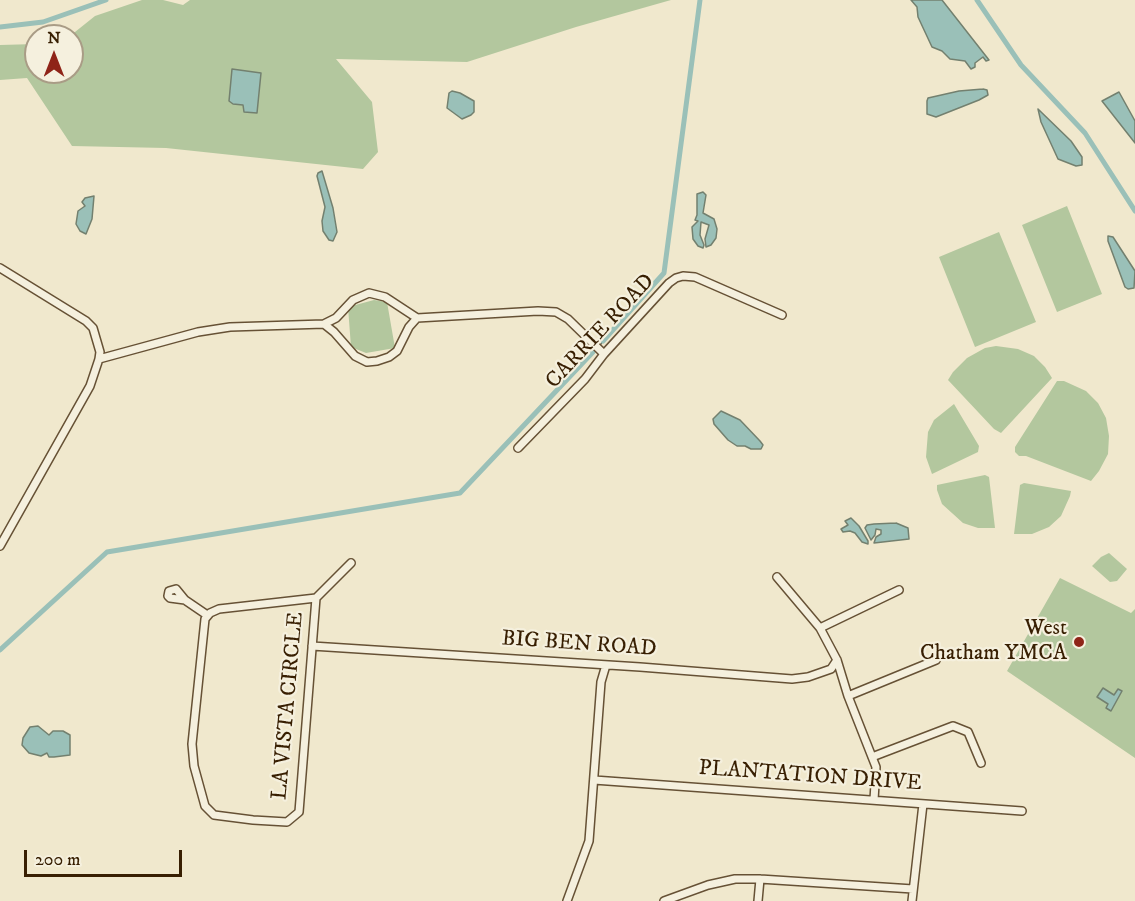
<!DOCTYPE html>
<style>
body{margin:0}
#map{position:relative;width:1135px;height:901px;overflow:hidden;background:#f0e8cd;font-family:"IM FELL DW Pica",serif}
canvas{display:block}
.north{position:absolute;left:24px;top:24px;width:60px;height:60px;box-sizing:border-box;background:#f5f0de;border:2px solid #a99c86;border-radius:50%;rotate:0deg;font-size:16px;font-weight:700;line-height:24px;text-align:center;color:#381f02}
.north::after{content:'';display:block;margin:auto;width:21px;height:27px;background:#8f2418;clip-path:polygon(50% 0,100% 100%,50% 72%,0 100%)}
.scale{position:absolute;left:24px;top:850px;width:158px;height:27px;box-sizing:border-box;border:3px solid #381f02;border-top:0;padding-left:8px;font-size:18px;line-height:21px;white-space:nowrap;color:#381f02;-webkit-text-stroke:4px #f5f0de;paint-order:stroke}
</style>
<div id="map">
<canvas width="1135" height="901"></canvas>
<div class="north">N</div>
<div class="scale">200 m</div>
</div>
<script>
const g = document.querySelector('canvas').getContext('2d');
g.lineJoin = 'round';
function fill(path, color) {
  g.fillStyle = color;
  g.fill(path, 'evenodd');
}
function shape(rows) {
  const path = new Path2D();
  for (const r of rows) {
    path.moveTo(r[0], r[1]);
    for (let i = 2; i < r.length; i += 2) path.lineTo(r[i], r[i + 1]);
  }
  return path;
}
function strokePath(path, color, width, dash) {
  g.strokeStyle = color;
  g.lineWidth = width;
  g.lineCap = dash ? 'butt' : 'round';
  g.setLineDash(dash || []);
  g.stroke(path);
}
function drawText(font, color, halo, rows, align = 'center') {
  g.font = font + ' "IM FELL DW Pica",serif';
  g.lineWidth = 4.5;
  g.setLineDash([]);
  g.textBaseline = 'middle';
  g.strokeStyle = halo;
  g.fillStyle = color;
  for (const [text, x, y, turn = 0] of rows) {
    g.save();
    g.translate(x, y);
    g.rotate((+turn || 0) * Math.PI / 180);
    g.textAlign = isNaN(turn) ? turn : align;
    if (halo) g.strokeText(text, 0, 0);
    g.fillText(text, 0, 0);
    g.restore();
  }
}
fill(shape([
 [142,0,163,0,183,5,190,0,671,0,576,27,467,62,336,59,372,102,378,152,363,169,166,148,72,146,27,78,0,80,0,45,36,44,36,72,72,72,72,36,70,36,95,16],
 [1067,206,1102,294,1057,312,1022,225],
 [999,232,1036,322,975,347,939,257],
 [374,300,387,302,395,348,366,353,351,347,348,307],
 [996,346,1018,349,1034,356,1045,367,1052,378,1001,433,994,429,948,380,953,372,967,358,985,348],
 [1057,381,1064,381,1086,391,1098,403,1106,418,1109,436,1108,454,1099,471,1091,481,1026,456,1019,456,1015,452,1015,447],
 [954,404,979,446,978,452,932,474,926,457,928,432,934,420],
 [985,475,989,477,995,528,978,528,963,523,942,504,937,490,937,485],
 [1024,483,1071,491,1070,496,1061,516,1049,527,1032,534,1014,534,1020,485],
 [1109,553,1127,569,1117,581,1110,582,1092,566,1101,557],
 [1060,578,1131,613,1135,609,1135,758,1007,671]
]), '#b3c79e');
const water = shape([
 [911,0,942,0,989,60,986,61,983,57,975,63,975,67,971,69,965,61,950,59,942,51,932,47,918,17,917,7,911,0],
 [232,69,261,73,257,113,244,112,243,105,233,104,229,101,232,69],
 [983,89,987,90,988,95,979,100,936,117,927,114,927,101,928,98,959,91,983,89],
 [452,91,460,93,474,101,474,112,471,115,462,119,447,108,449,93,452,91],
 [1119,92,1135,121,1135,143,1102,101,1119,92],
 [1038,109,1071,141,1082,157,1082,165,1076,166,1058,159,1041,122,1038,109],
 [322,171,333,208,337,232,333,241,329,240,323,231,322,221,325,207,317,176,318,173,322,171],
 [703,192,706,195,703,213,714,219,717,229,716,238,711,245,706,247,705,239,709,225,701,222,700,235,704,245,703,248,698,246,693,239,692,227,698,221,695,220,697,215,697,194,703,192],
 [94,196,92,219,86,234,80,231,76,224,78,211,85,206,82,202,85,198,94,196],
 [1108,236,1113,237,1135,271,1134,288,1128,289,1125,287,1108,241,1108,236],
 [721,411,740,420,760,441,763,445,761,449,751,449,745,446,737,446,728,440,714,424,713,419,721,411],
 [851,518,859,526,868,541,868,544,862,542,855,533,850,531,843,532,841,529,848,525,845,521,851,518],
 [896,523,908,528,909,539,874,543,876,537,881,534,881,530,876,529,875,535,871,540,865,528,867,525,874,524,896,523],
 [1103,688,1114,695,1118,689,1122,691,1111,711,1106,708,1108,704,1097,697,1103,688],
 [38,726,49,735,53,731,63,731,70,735,70,755,54,757,49,757,47,753,41,756,29,753,22,745,23,738,30,727,38,726]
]);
fill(water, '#9ac0b8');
strokePath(water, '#73806f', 1.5);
strokePath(shape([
 [601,344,603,341],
 [593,352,595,350]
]), '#73806f', 1.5);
strokePath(shape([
 [977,0,1021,65,1085,133,1135,211],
 [0,27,43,22,106,0],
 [603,341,664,273,700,0],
 [0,650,107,552,460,493,593,352]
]), '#9ac0b8', 5);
const minor = shape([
 [0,268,86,321,93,328,100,352,99,359,90,386,0,546],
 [324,324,334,332,355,356,367,362,377,361,389,357,397,351,409,327,417,318],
 [99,359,198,332,230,327,324,324,336,318,353,300,369,293,385,297,417,318,538,311,556,312,568,319,604,354],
 [518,448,585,379,604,354,669,283,676,278,683,276,695,277,782,315],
 [777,577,820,628,837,660,848,696,876,767,874,800],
 [316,598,299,812,287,822,253,820,214,815,205,806,194,766,192,744,205,619,210,613,219,609,316,598],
 [316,598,351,563],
 [185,600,170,598,168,596,169,591,176,589,185,600,207,615],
 [820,628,899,590],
 [312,646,640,667,792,679,808,677,831,669,837,660],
 [848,696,936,660],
 [872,757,953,726,968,732,981,763],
 [594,780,1022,811],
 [567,901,589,841,601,682,606,665],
 [664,901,708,885,735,879,760,879,913,889],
 [758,901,760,879],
 [912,901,923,804]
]);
strokePath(minor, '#665135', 10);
strokePath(minor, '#f5f0de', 7);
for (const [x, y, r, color] of [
 [1079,642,6,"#8f2418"]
]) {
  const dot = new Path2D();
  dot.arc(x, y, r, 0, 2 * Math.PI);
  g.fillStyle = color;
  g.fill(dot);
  strokePath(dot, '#f5f0de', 2);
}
drawText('22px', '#381f02', '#f5f0de', [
 ["CARRIE ROAD",601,332,-47],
 ["BIG BEN ROAD",579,645,4],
 ["LA VISTA CIRCLE",289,706,-85],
 ["PLANTATION DRIVE",810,777,4]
]);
drawText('22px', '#381f02', '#f5f0de', [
 ["West",1067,629],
 ["Chatham YMCA",1067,654]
], 'right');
</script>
